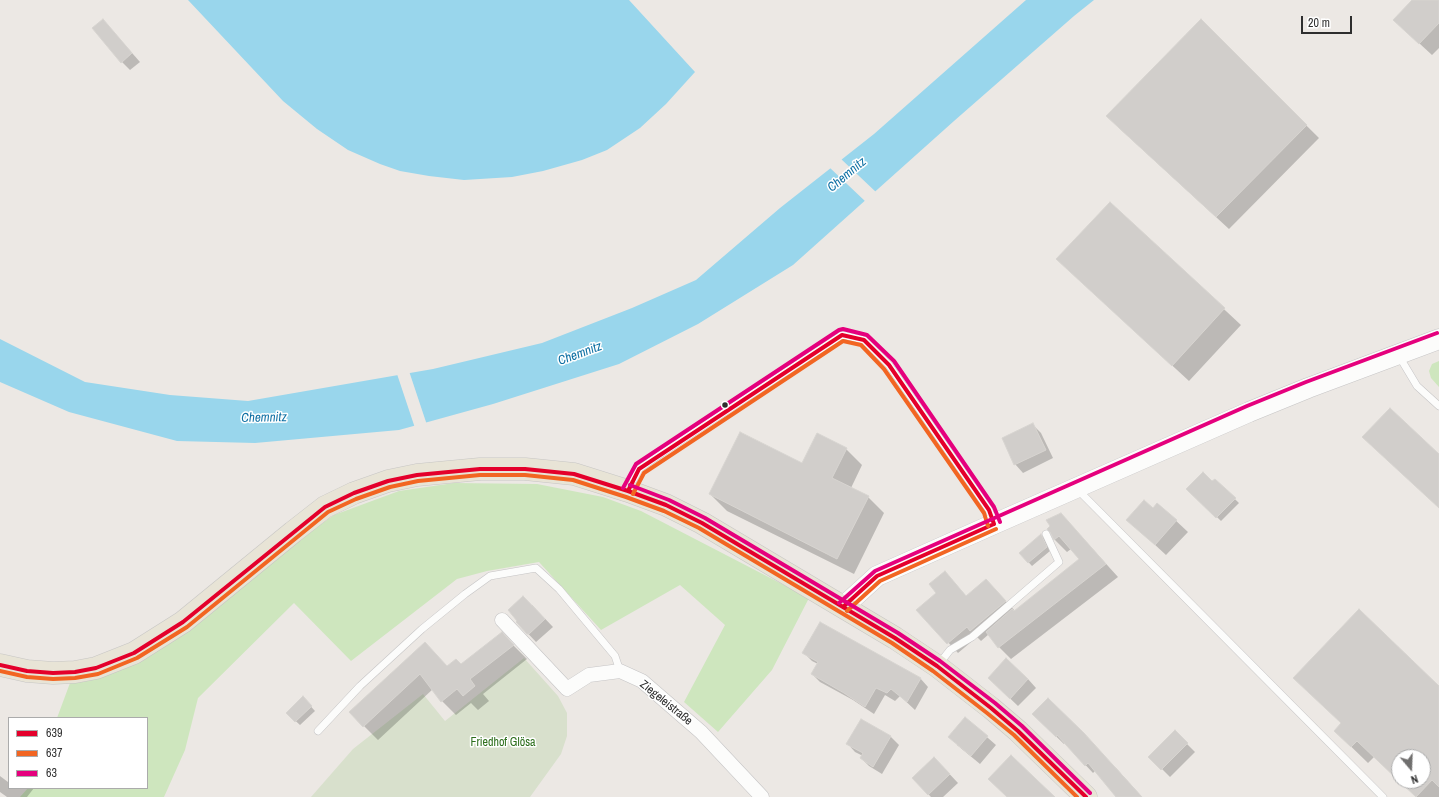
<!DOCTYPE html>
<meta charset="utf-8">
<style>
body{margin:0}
#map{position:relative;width:1439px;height:797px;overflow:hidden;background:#ece8e4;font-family:"Archivo Narrow",sans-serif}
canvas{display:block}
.legend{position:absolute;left:8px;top:717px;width:140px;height:72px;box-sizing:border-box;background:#fff;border:1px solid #ababab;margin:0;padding:5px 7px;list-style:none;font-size:12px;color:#2e2e2e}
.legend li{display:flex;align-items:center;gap:8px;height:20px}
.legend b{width:20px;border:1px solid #ababab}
.north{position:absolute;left:1391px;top:749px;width:40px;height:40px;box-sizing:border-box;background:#fff;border:1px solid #ababab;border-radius:50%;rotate:161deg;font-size:11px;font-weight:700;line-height:16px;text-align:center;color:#2e2e2e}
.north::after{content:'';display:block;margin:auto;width:14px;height:18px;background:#706f6e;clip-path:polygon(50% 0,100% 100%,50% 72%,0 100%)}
.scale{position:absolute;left:1301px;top:16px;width:51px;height:18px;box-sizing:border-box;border:2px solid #2e2e2e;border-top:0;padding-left:5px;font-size:12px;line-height:14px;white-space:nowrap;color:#2e2e2e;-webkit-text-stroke:3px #fff;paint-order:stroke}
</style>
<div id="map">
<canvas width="1439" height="797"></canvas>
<ul class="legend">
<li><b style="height:5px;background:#e4002b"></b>639</li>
<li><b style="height:5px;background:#f26522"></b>637</li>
<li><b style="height:5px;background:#e5007d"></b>63</li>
</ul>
<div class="north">N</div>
<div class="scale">20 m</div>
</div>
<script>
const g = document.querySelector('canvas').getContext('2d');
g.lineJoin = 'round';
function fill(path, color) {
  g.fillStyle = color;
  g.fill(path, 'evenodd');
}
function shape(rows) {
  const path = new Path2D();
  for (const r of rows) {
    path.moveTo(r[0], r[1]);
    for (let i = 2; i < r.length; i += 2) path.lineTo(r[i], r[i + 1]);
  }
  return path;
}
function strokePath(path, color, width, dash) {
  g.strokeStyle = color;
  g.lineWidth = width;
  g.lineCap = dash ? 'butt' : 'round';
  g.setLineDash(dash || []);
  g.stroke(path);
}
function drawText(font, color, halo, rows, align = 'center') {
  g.font = font + ' "Archivo Narrow",sans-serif';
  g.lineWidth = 3;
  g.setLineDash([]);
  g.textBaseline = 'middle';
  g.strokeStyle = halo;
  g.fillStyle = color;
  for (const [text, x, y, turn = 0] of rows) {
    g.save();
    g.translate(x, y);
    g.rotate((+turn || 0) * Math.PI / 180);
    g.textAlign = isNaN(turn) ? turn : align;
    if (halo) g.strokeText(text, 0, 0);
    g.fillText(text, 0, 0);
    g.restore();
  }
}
fill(shape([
 [1439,361,1439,387,1431,378,1429,371,1432,364],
 [454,483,537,484,603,497,641,511,809,598,772,670,718,732,684,702,725,625,680,585,601,630,539,562,487,571,457,579,351,661,294,603,198,698,185,750,164,797,20,797,28,788,147,788,147,718,57,718,70,683,310,532,334,515,399,491]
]), '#cee6be');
fill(shape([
 [524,658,558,696,567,713,567,736,561,754,530,797,311,797,353,749,423,694,445,721]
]), '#d8e0cc');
fill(shape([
 [188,0,629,0,695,72,666,104,640,128,607,150,582,160,543,171,512,177,464,180,429,176,400,171,380,164,348,150,317,129,283,101],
 [1026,0,1094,0,1074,16,954,121,793,265,698,324,619,364,493,404,399,430,255,443,177,441,69,412,0,382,0,339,85,382,170,395,248,401,433,369,542,343,632,308,696,280,780,208,874,134]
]), '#99d6ec');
fill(shape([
 [840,158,877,193,866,202,829,167],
 [409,371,427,425,415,428,397,374]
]), '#ece8e4');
fill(shape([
 [1413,0,1439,0,1439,48,1432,55,1407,32],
 [103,20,140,62,130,70,122,62],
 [1201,21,1319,138,1229,229,1119,128],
 [1110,203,1241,325,1189,381,1074,275],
 [1033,425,1041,433,1053,458,1023,473,1015,464],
 [846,449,862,465,851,488,868,497,884,513,854,574,727,511,710,494],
 [1215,480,1239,503,1221,521,1188,489,1213,483],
 [1158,504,1188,532,1166,555,1128,520,1153,509],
 [1061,514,1118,577,1011,659,999,647,989,634,981,641,977,637,958,653,918,610,937,593,945,572,967,597,986,580,1015,611,1080,560,1071,549,1067,552,1055,540,1052,533],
 [1041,535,1045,539,1050,551,1032,566,1020,553],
 [532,605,553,627,536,642,517,622],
 [502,634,527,659,483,694,489,701,478,710,471,703,456,715,442,701,433,689,378,740,364,726,425,643,447,667,461,665],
 [804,653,920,678,928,687,915,710,900,696,895,701,885,695,874,714,853,700,820,682,812,674,818,664,812,661],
 [1028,679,1036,688,1018,706,997,686],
 [1439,687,1439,797,1417,797,1400,781,1423,781,1423,757,1399,757,1399,780,1374,757,1368,763,1335,731],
 [303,698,315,711,300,725,287,713],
 [1033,714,1116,768,1142,797,1118,797,1095,771,1093,773,1065,743,1064,744],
 [965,718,996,745,980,764,957,745],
 [861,720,891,737,899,745,882,774,869,766,861,758,863,756,855,752,847,743],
 [1175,732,1195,752,1170,777,1150,757],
 [942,766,958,783,943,797,931,797,913,778],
 [0,776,8,782,9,780,9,788,34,788,27,797,7,797,0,792]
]), '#0003');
const building = shape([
 [1412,0,1439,0,1439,23,1419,44,1393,20,1412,0],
 [103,19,132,53,121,63,92,28,103,19],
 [1201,19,1307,125,1216,217,1106,116,1201,19],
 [1110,202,1225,308,1172,366,1056,259,1110,202],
 [1390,408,1439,454,1439,508,1362,437,1390,408],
 [1033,423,1046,450,1014,465,1002,438,1033,423],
 [740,432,802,463,817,433,847,448,832,478,869,496,837,559,709,494,740,432],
 [1203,472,1212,481,1215,479,1236,498,1216,518,1186,489,1203,472],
 [1144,500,1153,508,1157,503,1177,520,1155,545,1126,520,1144,500],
 [1061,513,1106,564,998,648,986,632,1012,609,1014,611,1079,559,1059,536,1054,540,1050,532,1047,529,1050,526,1046,520,1061,513],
 [1041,534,1047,547,1028,563,1019,553,1041,534],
 [945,571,966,596,986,579,1006,601,970,631,967,627,947,644,916,610,936,593,929,584,945,571],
 [523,596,545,619,529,634,527,634,516,622,517,621,508,610,523,596],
 [1359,609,1439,686,1439,787,1432,780,1416,797,1399,781,1423,781,1423,757,1399,757,1399,781,1357,741,1351,747,1334,731,1341,723,1293,678,1359,609],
 [820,622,921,678,907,702,891,689,887,693,876,688,865,707,844,693,811,674,818,662,802,653,820,622],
 [502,632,514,645,470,679,475,686,463,696,457,689,441,702,420,674,363,727,349,712,425,642,447,666,456,659,461,664,502,632],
 [1006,658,1028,679,1010,699,988,678,1006,658],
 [303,696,312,706,295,722,286,713,303,696],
 [1048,698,1084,733,1142,797,1116,797,1088,763,1085,766,1057,735,1056,737,1032,714,1048,698],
 [965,717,988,736,971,756,948,737,965,717],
 [861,719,891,736,873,767,860,758,863,753,846,744,861,719],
 [1175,730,1188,743,1161,770,1148,757,1175,730],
 [1011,755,1036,779,1055,797,1007,797,988,779,1011,755],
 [934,757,950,774,928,795,912,778,934,757]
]);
fill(building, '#d1cecb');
strokePath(building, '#d7d4d0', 1);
const service = shape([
 [1399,356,1417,386,1439,406],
 [629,488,639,469,662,453,842,335,864,340,889,365,989,510,994,523],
 [1077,489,1383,797],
 [939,664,950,650,972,637,1059,562,1046,534],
 [318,731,360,686,422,629,465,594,490,576,536,568,559,589,615,656,620,671]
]);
const minor = shape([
 [502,620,567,689,589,675,620,671,642,681,701,732,762,797]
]);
const secondary = shape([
 [843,607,877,576,994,524,1249,412,1308,388,1439,339]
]);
const primary = shape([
 [0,665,27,671,53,673,75,672,96,668,134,653,183,622,293,532,325,507,354,493,388,481,417,475,480,469,525,469,574,474,628,491,666,505,702,523,895,638,937,666,991,708,1018,731,1086,797]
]);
strokePath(service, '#c5c4c5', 8);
strokePath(minor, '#c5c4c5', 15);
strokePath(secondary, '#c5c4c5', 21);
strokePath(primary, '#c6c5c4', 23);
strokePath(service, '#fcfcfb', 7);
strokePath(minor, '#fcfcfb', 14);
strokePath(secondary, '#fcfcfb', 20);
strokePath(primary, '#e8e4d6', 22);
strokePath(shape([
 [628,491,639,469,842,335,864,340,889,365,989,510,994,524],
 [843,607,877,576,994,524],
 [0,665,27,671,53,673,75,672,96,668,134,653,183,622,325,507,354,493,388,481,417,475,480,469,525,469,574,474,628,491,666,505,702,523,895,638,937,666,991,708,1018,731,1086,797]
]), '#e4002b', 4);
strokePath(shape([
 [633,494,644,473,843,341,861,345,884,369,984,513,988,526],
 [847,611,880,581,996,529],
 [0,671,27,677,53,679,75,678,98,674,137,658,187,627,328,512,356,499,390,487,418,481,480,475,525,475,573,480,626,497,664,511,699,528,892,643,933,671,987,713,1014,735,1077,797]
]), '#f26522', 4);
strokePath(shape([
 [630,485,669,500,705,518,898,633,940,661,995,703,1022,726,1090,793],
 [623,488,636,464,839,330,843,329,867,335,894,361,994,507,1000,522],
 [839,603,875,571,1247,406,1306,382,1437,333]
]), '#e5007d', 4);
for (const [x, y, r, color] of [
 [725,405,3.5,"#2e2e2e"]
]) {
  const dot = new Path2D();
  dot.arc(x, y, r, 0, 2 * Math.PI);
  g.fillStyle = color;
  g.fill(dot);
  strokePath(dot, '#fff', 1.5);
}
drawText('12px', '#2e2e2e', '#fff', [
 ["Ziegeleistraße",666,703,39]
]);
drawText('12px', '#2c6e1b', '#fff', [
 ["Friedhof Glösa",503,743]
]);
drawText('italic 13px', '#0d6fa3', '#fff', [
 ["Chemnitz",847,175,-40],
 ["Chemnitz",580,354,-20],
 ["Chemnitz",264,418,-1]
]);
</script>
